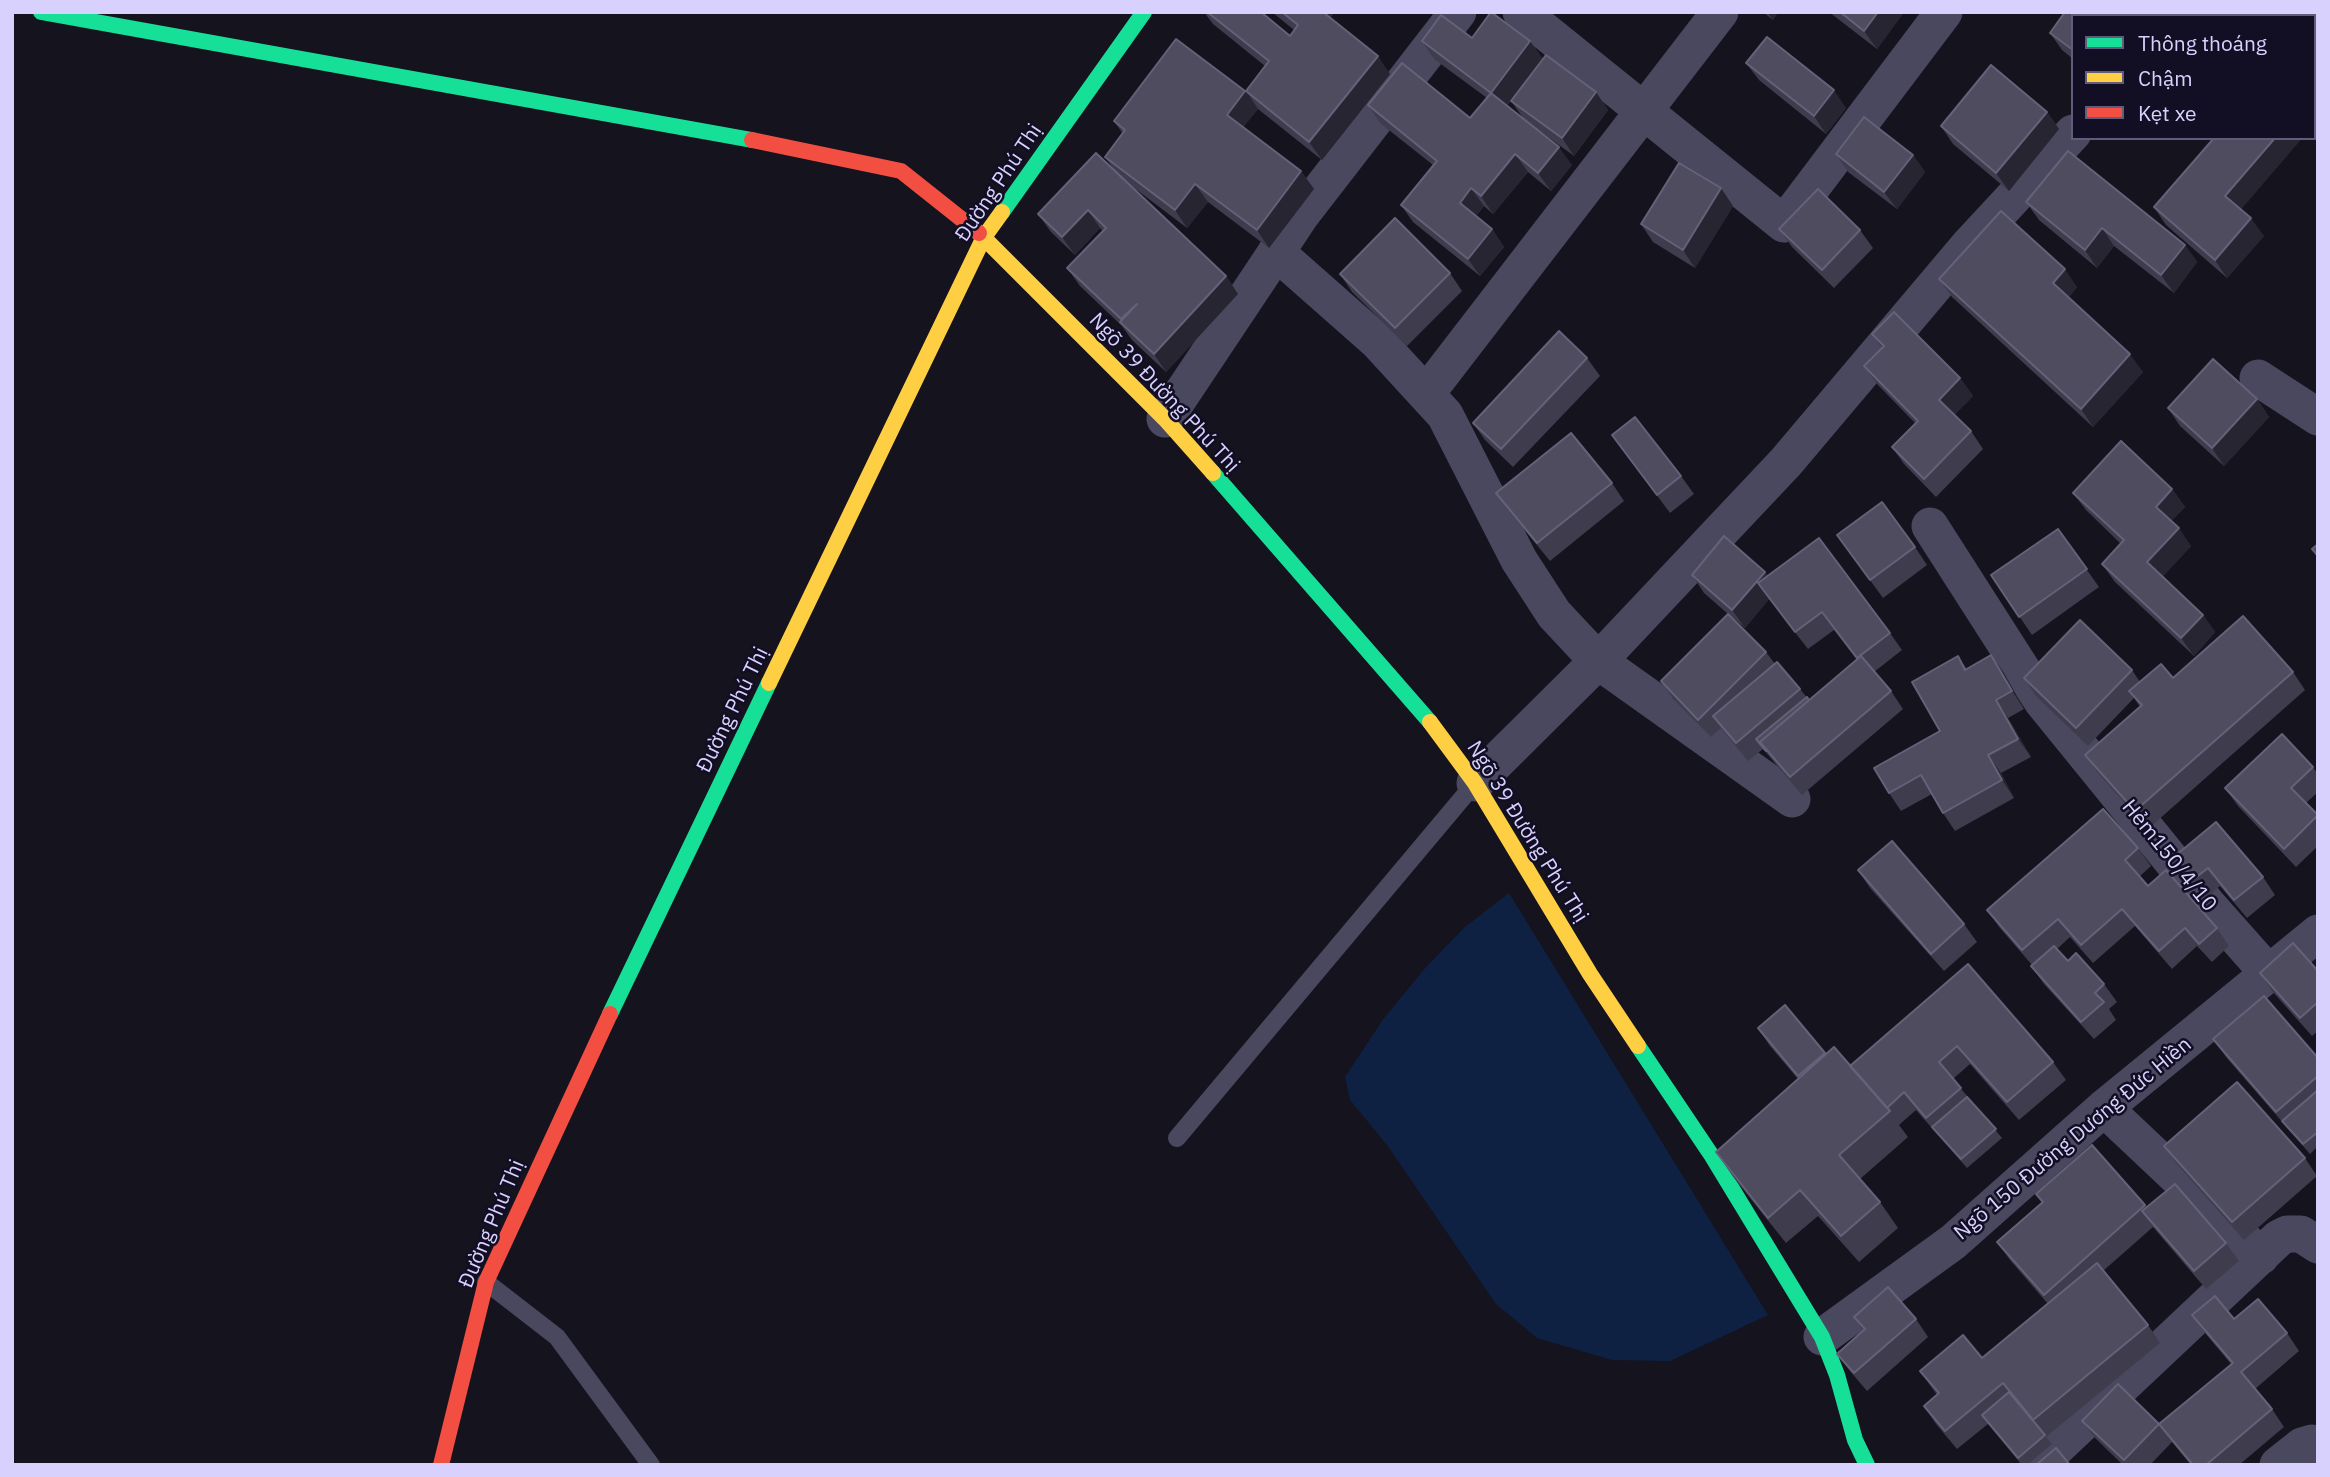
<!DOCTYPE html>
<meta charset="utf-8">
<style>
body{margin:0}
#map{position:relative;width:2330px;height:1477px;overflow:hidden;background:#15131e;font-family:"IBM Plex Sans",sans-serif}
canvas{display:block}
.frame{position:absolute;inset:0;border:14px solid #d8d1fe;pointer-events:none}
.legend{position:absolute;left:2071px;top:14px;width:245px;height:126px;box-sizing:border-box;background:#120e23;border:2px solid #615c7b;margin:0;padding:9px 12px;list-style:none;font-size:21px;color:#d8d1fe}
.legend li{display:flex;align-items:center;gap:14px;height:35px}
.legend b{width:35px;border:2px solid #615c7b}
</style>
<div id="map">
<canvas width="2330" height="1477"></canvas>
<div class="frame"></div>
<ul class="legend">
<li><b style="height:9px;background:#16e098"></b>Thông thoáng</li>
<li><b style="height:9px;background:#ffcf43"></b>Chậm</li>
<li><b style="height:9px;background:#f24e42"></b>Kẹt xe</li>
</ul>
</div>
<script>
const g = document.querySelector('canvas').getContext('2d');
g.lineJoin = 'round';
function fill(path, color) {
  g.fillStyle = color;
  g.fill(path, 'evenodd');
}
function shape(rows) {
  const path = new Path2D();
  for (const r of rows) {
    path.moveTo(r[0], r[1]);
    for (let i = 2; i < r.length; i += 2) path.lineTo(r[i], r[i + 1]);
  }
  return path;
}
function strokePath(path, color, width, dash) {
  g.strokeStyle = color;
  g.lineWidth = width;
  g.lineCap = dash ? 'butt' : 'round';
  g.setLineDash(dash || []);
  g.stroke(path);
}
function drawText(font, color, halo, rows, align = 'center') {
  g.font = font + ' "IBM Plex Sans",sans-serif';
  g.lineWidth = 5;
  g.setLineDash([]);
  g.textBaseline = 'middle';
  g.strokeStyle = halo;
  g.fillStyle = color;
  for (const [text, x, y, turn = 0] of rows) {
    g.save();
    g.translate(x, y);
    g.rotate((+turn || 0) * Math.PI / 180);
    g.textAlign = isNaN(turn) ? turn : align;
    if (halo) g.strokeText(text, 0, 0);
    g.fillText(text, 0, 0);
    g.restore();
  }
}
fill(shape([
 [1509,893,1768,1315,1670,1361,1612,1360,1537,1338,1496,1304,1387,1145,1350,1100,1345,1077,1384,1018,1426,967,1465,927]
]), '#0f2143');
strokePath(shape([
 [1177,1138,1475,783],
 [486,1282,557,1337,651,1465]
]), '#4a485f', 18);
strokePath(shape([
 [1521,12,1784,224,1944,12],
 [2215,12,2220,16],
 [2182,16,2185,12],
 [2314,90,2318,92],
 [1276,252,1378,342,1445,415,1519,560,1554,614,1598,661,1792,799],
 [2258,378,2318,417],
 [1426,394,1720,12],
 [1165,419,1301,215,1458,12],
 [1930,526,2042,701,2207,904,2270,975],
 [1475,783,1604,655,1786,462,1970,244,2073,133],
 [2104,1108,2261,1256],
 [1822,1337,1953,1242,2104,1108,2318,933],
 [2038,1465,2279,1238,2287,1234,2301,1234,2318,1245],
 [2278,1465,2302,1446,2312,1443,2318,1446]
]), '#4a485f', 37);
strokePath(shape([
 [41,12,752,140],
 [1002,212,1144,12],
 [1213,473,1430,722],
 [610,1014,769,683],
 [1638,1046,1712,1156,1822,1337,1837,1375,1855,1440,1867,1465]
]), '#16e098', 16);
strokePath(shape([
 [979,233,1165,419,1213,473],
 [769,683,984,237,1002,212],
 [1430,722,1475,783,1590,974,1638,1046]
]), '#ffcf43', 16);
strokePath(shape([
 [752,140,901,171,979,233],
 [441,1465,486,1282,610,1014]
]), '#f24e42', 16);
fill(shape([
 [1204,12,1261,12,1290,36,1294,30,1272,12,1334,12,1330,18,1390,74,1322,160,1258,109,1246,91,1265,66,1213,24],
 [1763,12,1778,12,1773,20],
 [1829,12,1904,12,1877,49],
 [2065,12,2120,12,2117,16,2073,16,2073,59,2062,50,2050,33],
 [1472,38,1530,41,1542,58,1507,106,1523,118,1511,101,1596,92,1608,110,1574,156,1529,123,1572,165,1551,191,1528,172,1493,214,1484,206,1476,216,1492,229,1504,247,1480,276,1413,222,1401,205,1433,165,1380,123,1368,105,1470,118,1487,98,1434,59,1422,41],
 [1746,63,1846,108,1826,134,1759,80],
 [1245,91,1258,109,1243,127,1301,171,1314,189,1269,248,1208,202,1187,228,1125,181,1226,276,1238,294,1166,372,1132,340,1122,326,1080,286,1067,268,1103,231,1100,228,1075,255,1051,232,1038,214,1115,171,1105,157,1123,134,1114,121],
 [2047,112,2059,129,2009,191,1953,144,1941,126],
 [2214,138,2302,138,2241,209,2264,236,2227,278,2166,225,2154,207],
 [1836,154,1913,155,1925,172,1897,209,1848,172],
 [1721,188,1733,206,1695,268,1653,242,1641,224],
 [2026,202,2185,245,2197,262,2174,293,2114,246,2097,268,2039,220],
 [1779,229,1860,230,1873,248,1834,288,1792,247],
 [1450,273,1462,291,1407,346,1352,292,1340,274],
 [1939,279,2077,287,2068,298,2143,372,2093,427,1952,297],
 [1872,334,1960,378,1973,396,1954,415,1971,431,1983,449,1936,497,1904,464,1892,447,1915,423,1877,384,1864,366,1882,348],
 [1587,358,1600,376,1513,467,1485,440,1473,423],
 [2257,399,2269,417,2224,466,2180,426,2168,408],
 [1612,435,1681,476,1694,494,1670,513],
 [1612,483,1624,501,1550,561,1509,511,1496,493],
 [2172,489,2185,507,2171,521,2191,546,2163,576,2203,615,2215,632,2194,656,2115,582,2102,564,2121,544,2086,510,2073,493],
 [2058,529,2099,587,2032,635,1991,575],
 [1837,535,1915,547,1927,565,1883,598],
 [1765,572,1768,576,1890,633,1902,650,1874,672,1891,691,1903,709,1802,795,1763,749,1748,761,1721,728,1711,737,1673,699,1661,681,1728,614,1704,593,1692,575],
 [1769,599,1808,649,1834,630,1857,660,1809,700,1800,689,1775,664,1766,652,1731,616,1745,628],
 [1991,655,2004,673,2024,709,2008,718,2031,757,2001,773,2014,798,1955,831,1943,813,1932,794,1901,811,1889,793,1940,731,1958,656,1967,669],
 [2132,670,2140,682,2173,678,2293,672,2305,690,2148,829,2098,773,2085,755,2140,707,2134,698,2088,746,2036,696,2024,678],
 [2313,767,2318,775,2318,792,2306,803,2318,815,2318,846,2296,867,2238,806,2225,788],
 [2138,848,2151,866,2139,877,2148,886,2217,928,2229,946,2212,962,2197,946,2172,969,2135,926,2093,963,2070,937,2057,949,2068,961,2104,984,2117,1002,2109,1009,2116,1020,2094,1039,2044,984,2031,966,2032,965,2000,928,1987,910],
 [2175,856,2263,877,2275,895,2247,918,2220,886,2207,897,2188,873],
 [1858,870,1964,924,1977,942,1944,971,1870,888],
 [1968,964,2053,1062,2066,1080,2019,1120,1970,1064,1953,1079,2002,1138,1967,1168,1916,1110,1899,1125,1908,1137,1860,1179,1880,1202,1898,1228,1859,1262,1818,1216,1786,1243,1734,1178,1716,1152,1798,1079,1770,1046,1758,1028,1785,1005,1826,1054,1850,1066],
 [2318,971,2318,1031,2312,1036,2272,991,2260,973],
 [2213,1039,2318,1058,2318,1146,2310,1154,2226,1057],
 [2092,1145,2147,1207,2226,1243,2239,1261,2206,1289,2153,1227,2103,1271,2148,1325,2160,1343,2046,1437,2052,1444,2027,1465,2022,1465,1988,1424,1957,1449,1936,1424,1924,1406,1937,1395,1920,1371,1982,1358,2048,1304,2010,1260,1997,1242,2042,1202,2036,1194],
 [2164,1146,2305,1158,2317,1176,2244,1240,2177,1164],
 [2192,1315,2234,1319,2287,1333,2299,1351,2255,1389,2272,1409,2284,1427,2239,1465,2191,1465,2172,1442,2150,1465,2123,1465,2095,1438,2082,1421,2159,1424,2231,1364,2205,1333],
 [1854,1317,1916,1319,1928,1337,1867,1391,1850,1371,1837,1354,1863,1330]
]), '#3f3c4d');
fill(shape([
 [1319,12,1334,12,1326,22],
 [1767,12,1778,12,1773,20],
 [1878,12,1904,12,1877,49,1864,31],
 [2094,12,2120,12,2117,16,2091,16],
 [1530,41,1542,58,1504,110,1491,93],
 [1378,56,1390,74,1322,160,1309,142],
 [1834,90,1846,108,1826,134,1814,116],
 [1245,91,1258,109,1239,133,1227,115],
 [1596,92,1608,110,1574,156,1562,138],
 [2047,112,2059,129,2009,191,1996,173],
 [2275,138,2302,138,2238,213,2225,196],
 [1559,147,1572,165,1551,191,1538,173],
 [1515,154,1528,172,1493,214,1481,196],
 [1913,155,1925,172,1897,209,1884,192],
 [1301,171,1314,189,1269,248,1257,230],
 [1195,184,1208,202,1187,228,1175,210],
 [1471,188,1484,206,1472,221,1460,203],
 [1721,188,1733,206,1695,268,1683,250],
 [1088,210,1100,228,1075,255,1062,237],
 [2251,218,2264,236,2227,278,2215,260],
 [2102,228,2114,246,2097,268,2085,250],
 [1492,229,1504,247,1480,276,1468,259],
 [2185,245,2197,262,2174,293,2161,275],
 [2065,269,2077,287,2065,301,2053,283],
 [1226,276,1238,294,1166,372,1154,354],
 [2130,354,2143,372,2093,427,2081,409],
 [1960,378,1973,396,1951,418,1939,400],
 [2257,399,2269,417,2224,466,2212,448],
 [2172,489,2185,507,2168,525,2156,507],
 [2179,528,2191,546,2160,580,2147,562],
 [1765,572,1778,590,1758,583,1769,599,1745,628,1732,610],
 [2203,615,2215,632,2194,656,2181,638],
 [1991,655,2004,673,2024,709,2012,691],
 [1996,700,2008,718,2031,757,2018,739],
 [1988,755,2001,773,2014,798,2002,780]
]), '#272532');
const building = shape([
 [1207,12,1261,12,1290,36,1298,25,1282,12,1323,12,1378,56,1309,142,1246,91,1269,61,1207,12],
 [1491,12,1530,41,1491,93,1422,41,1441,15,1472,38,1491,12],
 [1840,12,1878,12,1864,31,1840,12],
 [2065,12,2094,12,2091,16,2073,16,2073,50,2050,33,2065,12],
 [1767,37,1834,90,1814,116,1746,63,1767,37],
 [1176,39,1245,91,1227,115,1301,171,1257,230,1195,184,1175,210,1105,157,1125,130,1114,121,1176,39],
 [1546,55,1596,92,1562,138,1511,101,1546,55],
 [1402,63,1470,118,1491,93,1559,147,1538,173,1515,154,1481,196,1471,188,1460,203,1492,229,1468,259,1401,205,1437,161,1368,105,1402,63],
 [1991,65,2047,112,1996,173,1941,126,1991,65],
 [1864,117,1913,155,1884,192,1836,154,1864,117],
 [2214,138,2275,138,2225,196,2251,218,2215,260,2154,207,2214,138],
 [2068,151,2185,245,2161,275,2102,228,2085,250,2026,202,2068,151],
 [1096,153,1226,276,1154,354,1120,322,1137,304,1121,319,1067,268,1106,228,1088,210,1062,237,1038,214,1096,153],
 [1679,163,1721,188,1683,250,1641,224,1679,163],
 [1818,189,1860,230,1822,270,1779,229,1818,189],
 [2001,211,2065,269,2053,283,2130,354,2081,409,1939,279,2001,211],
 [1395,218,1450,273,1395,328,1340,274,1395,218],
 [1894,312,1960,378,1939,400,1971,431,1924,479,1892,447,1918,421,1864,366,1884,346,1872,334,1894,312],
 [1559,331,1587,358,1501,449,1473,423,1559,331],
 [2213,359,2257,399,2212,448,2168,408,2213,359],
 [1635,417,1681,476,1657,495,1612,435,1635,417],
 [1571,433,1612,483,1537,543,1496,493,1571,433],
 [2121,441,2172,489,2156,507,2179,528,2147,562,2203,615,2181,638,2102,564,2124,540,2073,493,2121,441],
 [1882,502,1915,547,1870,580,1837,535,1882,502],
 [2058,529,2087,569,2019,617,1991,575,2058,529],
 [1724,536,1765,572,1732,610,1692,575,1724,536],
 [1819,538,1890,633,1857,658,1822,612,1795,632,1758,583,1819,538],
 [2318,544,2318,556,2312,549,2318,544],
 [1728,614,1766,652,1698,720,1661,681,1728,614],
 [2243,616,2293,672,2135,811,2085,755,2142,705,2129,691,2161,664,2173,678,2243,616],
 [2080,620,2132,670,2076,728,2024,678,2080,620],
 [1991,655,2012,691,1996,700,2018,739,1988,755,2002,780,1943,813,1921,775,1889,793,1874,768,1940,731,1912,682,1958,656,1965,670,1991,655],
 [1861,656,1891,691,1790,777,1760,742,1861,656],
 [1777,662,1800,689,1736,743,1713,716,1777,662],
 [1807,697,1809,700,1760,742,1766,751,1756,739,1807,697],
 [2282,734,2313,767,2291,788,2318,815,2284,849,2225,788,2282,734],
 [2103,809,2138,848,2125,860,2148,886,2166,870,2217,928,2199,944,2185,928,2159,951,2122,909,2081,945,2058,919,2022,950,1987,910,2103,809],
 [2216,822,2263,877,2234,900,2208,868,2194,879,2175,856,2216,822],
 [1892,841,1964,924,1931,954,1858,870,1892,841],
 [2293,943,2318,971,2318,1002,2300,1018,2260,973,2293,943],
 [2054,946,2068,961,2076,953,2104,984,2095,993,2104,1002,2081,1022,2031,966,2054,946],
 [1968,964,2053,1062,2007,1102,1957,1046,1939,1062,1961,1088,1926,1118,1904,1092,1887,1108,1850,1066,1968,964],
 [2264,996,2318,1058,2318,1076,2276,1112,2213,1039,2264,996],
 [1785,1005,1825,1053,1798,1076,1758,1028,1785,1005],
 [1834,1047,1890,1111,1839,1155,1880,1202,1841,1236,1800,1190,1768,1218,1716,1152,1834,1047],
 [2237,1082,2305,1158,2232,1222,2164,1146,2237,1082],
 [2318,1090,2318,1132,2303,1144,2282,1121,2318,1090],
 [1967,1097,1996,1129,1961,1159,1932,1127,1967,1097],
 [2092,1145,2145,1205,2044,1295,1997,1242,2043,1202,2036,1194,2092,1145],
 [2175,1184,2226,1243,2194,1271,2142,1211,2175,1184],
 [2097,1263,2148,1325,2033,1420,2003,1383,1945,1431,1924,1406,1939,1393,1920,1371,1963,1335,1982,1358,2097,1263],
 [1888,1287,1916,1319,1854,1373,1837,1354,1865,1329,1854,1317,1888,1287],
 [2215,1296,2234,1319,2258,1299,2287,1333,2241,1372,2272,1409,2206,1465,2193,1465,2159,1424,2233,1363,2192,1315,2215,1296],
 [2118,1384,2159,1424,2124,1460,2082,1421,2118,1384],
 [2009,1392,2045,1435,2018,1458,1982,1415,2009,1392],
 [2056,1448,2070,1465,2036,1465,2056,1448]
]);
fill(building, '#4f4c60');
strokePath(building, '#646179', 2);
drawText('21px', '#d8d1fe', '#120e23', [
 ["Đường Phú Thị",999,183,-56],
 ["Ngõ 39 Đường Phú Thị",1164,393,47],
 ["Đường Phú Thị",733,710,-64],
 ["Ngõ 39 Đường Phú Thị",1527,832,58],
 ["Hẻm150/4/10",2169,856,51],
 ["Ngõ 150 Đường Dương Đức Hiền",2073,1139,-40],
 ["Đường Phú Thị",492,1224,-67]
]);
</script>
